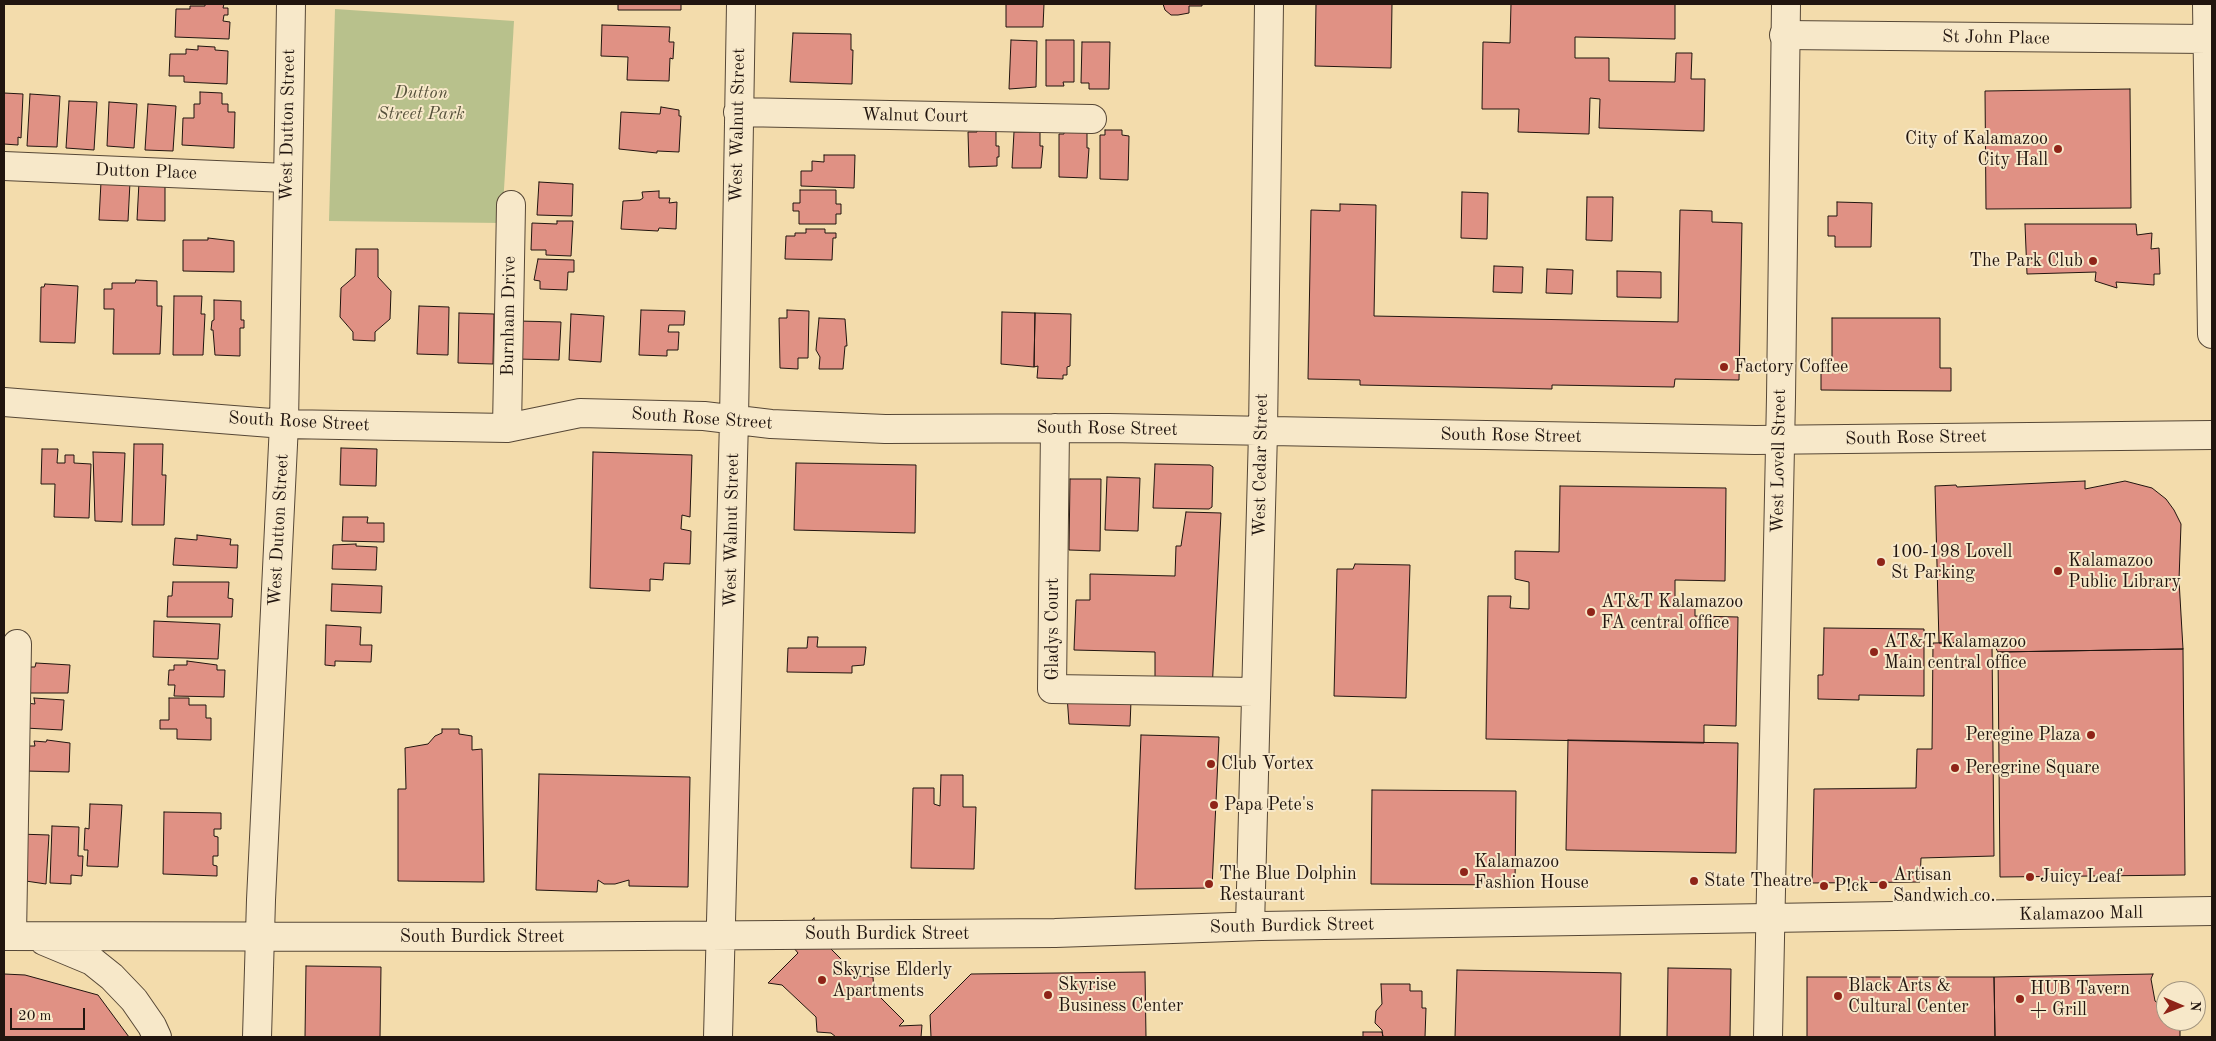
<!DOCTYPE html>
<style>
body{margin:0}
#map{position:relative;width:2216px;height:1041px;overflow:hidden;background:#f3dcac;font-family:"Old Standard TT",serif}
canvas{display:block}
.frame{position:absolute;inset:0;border:5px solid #21150f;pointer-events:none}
.north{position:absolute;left:2156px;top:981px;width:50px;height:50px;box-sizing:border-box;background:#f7e8c9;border:1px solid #a1947f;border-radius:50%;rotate:91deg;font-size:14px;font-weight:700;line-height:20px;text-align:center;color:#21150f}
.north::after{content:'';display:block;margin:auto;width:18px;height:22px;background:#8f2418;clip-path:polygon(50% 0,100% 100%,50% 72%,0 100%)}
.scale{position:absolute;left:10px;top:1008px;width:75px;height:22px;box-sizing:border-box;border:2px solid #21150f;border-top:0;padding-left:6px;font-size:15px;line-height:18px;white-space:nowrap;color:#21150f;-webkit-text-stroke:4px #f7e8c9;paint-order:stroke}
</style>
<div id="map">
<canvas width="2216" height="1041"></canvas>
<div class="frame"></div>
<div class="north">N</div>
<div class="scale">20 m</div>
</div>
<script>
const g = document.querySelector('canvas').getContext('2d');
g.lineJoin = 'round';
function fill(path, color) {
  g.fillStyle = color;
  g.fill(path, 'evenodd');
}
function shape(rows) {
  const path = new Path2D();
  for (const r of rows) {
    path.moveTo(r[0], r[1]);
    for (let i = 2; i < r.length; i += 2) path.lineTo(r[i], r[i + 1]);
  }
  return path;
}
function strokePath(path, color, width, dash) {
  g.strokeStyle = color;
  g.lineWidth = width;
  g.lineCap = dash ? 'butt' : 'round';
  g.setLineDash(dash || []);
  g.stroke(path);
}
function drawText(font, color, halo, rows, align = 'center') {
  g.font = font + ' "Old Standard TT",serif';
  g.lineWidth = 4;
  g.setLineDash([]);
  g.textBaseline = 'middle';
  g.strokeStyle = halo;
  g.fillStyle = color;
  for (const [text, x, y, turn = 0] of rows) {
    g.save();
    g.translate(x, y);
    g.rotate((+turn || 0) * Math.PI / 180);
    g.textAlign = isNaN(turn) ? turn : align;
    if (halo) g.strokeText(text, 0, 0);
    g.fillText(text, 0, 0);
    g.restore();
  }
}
fill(shape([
 [335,9,514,21,502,223,329,221]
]), '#b8c18c');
const building = shape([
 [205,4,224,4,223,8,228,8,228,15,224,15,223,21,230,22,229,39,175,37,176,9,190,9,190,6,205,6,205,4],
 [613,4,681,4,681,10,618,10,618,4,613,4],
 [1006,4,1044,4,1043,27,1006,27,1006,4],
 [1163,4,1202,4,1202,6,1189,6,1189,13,1178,15,1171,15,1165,10,1163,4],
 [1316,4,1392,4,1391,68,1315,66,1316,4],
 [1511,4,1675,4,1675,39,1575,37,1575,58,1609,58,1609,81,1675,82,1676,53,1692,53,1691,79,1705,79,1704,131,1599,128,1600,99,1590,98,1589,134,1518,132,1519,109,1482,109,1483,42,1510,43,1511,4],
 [602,25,670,27,669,42,674,42,673,59,670,58,669,81,627,80,628,57,601,56,602,25],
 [793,33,851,34,851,50,853,50,852,84,790,82,793,33],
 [1011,40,1037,41,1036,87,1009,89,1011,40],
 [1046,40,1074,40,1074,82,1063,82,1064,86,1046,86,1046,40],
 [1082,42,1110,42,1109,89,1089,89,1089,83,1081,83,1082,42],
 [198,46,215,47,215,50,228,51,227,84,184,82,184,76,169,76,170,54,186,54,186,49,198,50,198,46],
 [2130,89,2131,208,1986,209,1985,91,2130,89],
 [200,92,222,93,222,104,228,104,228,112,235,112,234,148,182,145,183,118,194,118,194,104,200,104,200,92],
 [4,93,23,94,21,138,18,137,18,145,4,144,4,93],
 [30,94,60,96,57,147,27,146,30,94],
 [69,101,97,102,94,150,66,148,69,101],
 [109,102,137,104,134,148,107,146,109,102],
 [148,104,176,106,173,151,145,150,148,104],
 [661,107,679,110,679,116,681,116,679,152,657,151,657,153,619,149,621,112,660,114,661,107],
 [977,128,996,128,996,146,999,146,999,157,997,157,997,166,969,167,968,132,977,132,977,128],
 [1064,130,1087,130,1087,148,1089,148,1087,178,1059,177,1059,134,1064,134,1064,130],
 [1105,130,1122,130,1122,135,1129,136,1128,180,1100,179,1100,135,1105,135,1105,130],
 [1014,132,1040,132,1040,146,1043,146,1041,168,1012,168,1014,132],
 [824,155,855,155,854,188,801,186,801,171,812,171,812,161,824,162,824,155],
 [101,182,130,182,128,221,99,220,101,182],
 [139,182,165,183,165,221,137,220,139,182],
 [539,182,573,184,572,216,537,215,539,182],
 [800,190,836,190,836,204,841,204,841,214,836,214,836,224,799,224,799,211,793,211,793,203,800,203,800,190],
 [659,191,659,198,670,198,669,203,677,202,676,229,659,228,658,231,621,229,623,201,640,200,643,198,642,192,659,191],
 [1462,192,1488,193,1487,239,1461,238,1462,192],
 [1587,197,1613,197,1612,241,1586,240,1587,197],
 [1837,202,1872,203,1871,247,1835,247,1835,236,1828,236,1828,216,1837,216,1837,202],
 [1340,204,1376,205,1374,316,1678,322,1680,210,1712,211,1712,222,1742,223,1739,380,1675,379,1674,387,1552,385,1552,389,1360,385,1360,380,1308,379,1311,210,1340,211,1340,204],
 [557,221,573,221,571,256,546,255,546,250,531,250,532,223,557,224,557,221],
 [2025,224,2136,224,2137,235,2152,233,2151,249,2159,248,2160,274,2154,274,2154,285,2116,282,2117,288,2095,281,2096,272,2027,274,2025,224],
 [806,229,825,229,825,233,836,233,836,238,833,238,832,260,785,259,786,236,795,236,795,233,806,233,806,229],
 [208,238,234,241,234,272,183,271,183,240,208,240,208,238],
 [356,249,378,249,378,277,391,291,390,319,375,332,375,341,353,340,353,332,340,317,341,288,355,276,356,249],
 [538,259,574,260,574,272,568,272,567,290,540,289,540,281,534,280,538,259],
 [1494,266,1523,267,1522,293,1493,292,1494,266],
 [1547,269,1573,270,1572,294,1546,293,1547,269],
 [1617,271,1661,272,1661,298,1617,297,1617,271],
 [136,280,157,281,157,306,162,306,160,354,113,354,114,309,104,309,104,289,112,289,112,283,135,283,136,280],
 [45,284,78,286,75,343,40,342,41,287,44,287,45,284],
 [174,296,202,296,201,314,205,314,203,355,173,355,174,296],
 [214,300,241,301,241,320,244,320,244,328,240,328,240,356,215,355,213,330,211,330,212,321,214,320,214,300],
 [419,306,449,307,448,355,417,354,419,306],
 [641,310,685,311,684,325,669,325,668,332,679,332,678,350,667,350,667,356,639,355,641,310],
 [787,310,809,311,808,358,798,358,798,369,780,368,779,318,787,318,787,310],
 [1002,312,1035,313,1034,367,1001,364,1002,312],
 [459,313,494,314,493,364,458,363,459,313],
 [1035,313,1071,314,1070,366,1067,367,1067,375,1063,375,1063,379,1037,378,1038,366,1034,367,1035,313],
 [571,314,604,316,601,362,569,360,571,314],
 [819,318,845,319,847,346,845,346,843,369,819,369,820,357,816,350,819,318],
 [1832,318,1940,318,1940,368,1951,368,1951,391,1821,390,1821,367,1832,367,1832,318],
 [518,321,561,322,559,360,517,359,518,321],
 [134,444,163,444,162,475,166,475,164,525,132,525,134,444],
 [341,448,377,449,376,486,340,485,341,448],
 [42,449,58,449,57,463,65,463,65,455,74,455,74,463,91,464,89,518,54,517,55,484,41,484,42,449],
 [93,452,125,453,122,522,95,521,93,452],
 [593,452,692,455,690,517,682,515,681,529,691,531,690,564,664,563,663,580,650,579,650,591,590,588,593,452],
 [796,463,916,465,915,533,794,530,796,463],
 [1155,464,1210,465,1213,467,1212,507,1209,509,1153,508,1155,464],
 [1107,477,1140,478,1138,531,1105,530,1107,477],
 [1070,479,1101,479,1100,551,1069,550,1070,479],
 [2085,481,2085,489,2125,481,2152,488,2166,499,2174,510,2181,524,2179,580,2183,649,1998,652,1992,642,1939,643,1935,486,1956,485,1957,487,2085,481],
 [1560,486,1726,488,1725,581,1675,580,1675,601,1695,601,1695,616,1738,617,1736,726,1704,725,1704,743,1486,739,1488,596,1511,596,1510,608,1529,609,1529,582,1515,579,1515,551,1559,552,1560,486],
 [1186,512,1221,513,1212,691,1155,685,1155,652,1074,650,1076,600,1090,600,1090,574,1175,576,1176,546,1181,546,1186,512],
 [343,517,368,517,367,523,384,523,384,542,342,541,343,517],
 [197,535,231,539,230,545,238,545,237,568,173,565,175,538,197,540,197,535],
 [356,544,356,546,377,547,376,570,332,569,333,545,356,544],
 [1355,564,1410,565,1406,698,1334,696,1337,569,1353,569,1355,564],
 [173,582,229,582,228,598,233,599,232,617,167,617,168,596,172,596,173,582],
 [332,584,382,586,381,613,331,611,332,584],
 [154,621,220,624,218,659,153,657,154,621],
 [326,625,361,627,360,645,372,645,371,662,335,661,335,666,325,665,326,625],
 [1824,628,1924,629,1924,696,1859,695,1859,700,1818,699,1818,675,1823,675,1824,628],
 [808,637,818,637,817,647,866,647,864,665,852,666,852,673,787,672,788,648,807,648,808,637],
 [1992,642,1994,856,1921,858,1920,882,1812,883,1814,789,1916,788,1917,749,1932,749,1933,643,1992,642],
 [2183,649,2185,875,2000,877,1998,652,2183,649],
 [187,661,217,665,217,670,225,670,224,697,174,696,175,685,168,685,169,670,174,670,174,665,187,665,187,661],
 [36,663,70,665,68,693,27,693,28,667,35,667,36,663],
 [1067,695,1131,701,1130,726,1069,724,1067,695],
 [34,698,64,700,62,730,25,728,26,703,35,704,34,698],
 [169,698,189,698,189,705,206,705,206,718,211,718,211,740,177,739,177,729,160,729,160,720,169,720,169,698],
 [442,729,459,729,459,734,472,736,472,750,482,749,484,882,398,881,398,789,406,789,405,748,428,744,435,736,442,733,442,729],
 [1141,735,1219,737,1212,888,1135,889,1141,735],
 [47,740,70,743,69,772,25,771,26,746,35,746,34,741,46,742,47,740],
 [1568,740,1738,743,1736,853,1566,850,1568,740],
 [539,774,690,777,688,887,629,886,629,880,615,884,604,884,598,880,597,892,536,890,539,774],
 [941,775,963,775,963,807,976,807,974,869,911,868,913,788,934,788,934,804,940,806,941,775],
 [1372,790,1516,791,1515,885,1371,884,1372,790],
 [90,804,122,805,118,867,87,866,88,850,84,850,85,828,89,829,90,804],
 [164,812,221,813,221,829,214,829,214,836,218,837,218,856,213,856,213,865,217,866,217,876,163,874,164,812],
 [52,826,79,827,78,856,83,856,82,876,71,875,71,884,50,883,52,826],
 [18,834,49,835,46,884,19,880,18,834],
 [814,918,816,936,825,943,858,976,873,977,874,991,904,1021,899,1026,922,1025,921,1037,836,1037,831,1033,817,1032,816,1017,782,985,768,983,798,953,789,942,814,918],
 [306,966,381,967,380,1037,305,1037,306,966],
 [1668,968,1731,969,1730,1037,1667,1037,1668,968],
 [1457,970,1621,973,1620,1037,1455,1037,1457,970],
 [1145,972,1146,1037,931,1037,930,1015,971,974,1145,972],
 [4,974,25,975,98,995,129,1037,4,1037,4,974],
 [2153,974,2151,979,2155,1001,2166,1009,2166,1021,2180,1021,2180,1037,1995,1037,1994,977,2153,974],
 [1807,977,1994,977,1995,1037,1807,1037,1807,977],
 [1381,984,1410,984,1410,991,1422,991,1422,1008,1426,1008,1425,1037,1383,1037,1382,1030,1375,1023,1376,1011,1382,1004,1381,984],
 [1363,1032,1382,1032,1383,1037,1363,1037,1363,1032]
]);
fill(building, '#e09184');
strokePath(building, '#21150f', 1);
const minor = shape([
 [2207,4,2212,334],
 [1784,35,2207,39],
 [738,112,1092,119],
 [4,166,287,178],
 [4,402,284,424,507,428,580,413,704,416,771,424,885,429,1109,428,1755,440,2212,435],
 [507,428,511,205],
 [1055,428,1052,689,1254,692],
 [1250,926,1263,432,1269,4],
 [4,936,503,937,1055,933,1261,926,2212,911],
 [12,936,17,644],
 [44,941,92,961,112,977,134,1000,152,1026,157,1037],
 [257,1037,261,900,284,424,291,4],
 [718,1037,734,420,741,4]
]);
const tertiary = shape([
 [1768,1037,1781,397,1786,4]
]);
strokePath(minor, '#564736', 30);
strokePath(tertiary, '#564736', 30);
strokePath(minor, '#f7e8c9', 28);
strokePath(tertiary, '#f7e8c9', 28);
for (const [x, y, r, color] of [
 [2058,149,5,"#8f2418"],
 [2093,261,5,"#8f2418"],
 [1724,367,5,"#8f2418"],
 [1881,562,5,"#8f2418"],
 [2058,571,5,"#8f2418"],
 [1591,612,5,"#8f2418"],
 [1874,652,5,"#8f2418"],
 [2091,735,5,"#8f2418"],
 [1211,764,5,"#8f2418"],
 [1955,768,5,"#8f2418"],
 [1214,805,5,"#8f2418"],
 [1464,872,5,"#8f2418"],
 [2030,877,5,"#8f2418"],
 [1694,881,5,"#8f2418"],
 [1209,884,5,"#8f2418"],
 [1883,885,5,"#8f2418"],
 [1824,886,5,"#8f2418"],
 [822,980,5,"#8f2418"],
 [1048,995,5,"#8f2418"],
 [1838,996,5,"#8f2418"],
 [2020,999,5,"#8f2418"]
]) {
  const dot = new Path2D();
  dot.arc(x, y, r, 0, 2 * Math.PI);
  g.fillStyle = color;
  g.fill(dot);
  strokePath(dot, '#f7e8c9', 2);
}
drawText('18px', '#21150f', '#f7e8c9', [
 ["St John Place",1996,38,1],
 ["Walnut Court",915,116,1],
 ["West Dutton Street",288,125,-89],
 ["West Walnut Street",738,125,-89],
 ["Dutton Place",146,172,2],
 ["Burnham Drive",509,316,-89],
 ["South Rose Street",702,419,4],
 ["South Rose Street",299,422,3],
 ["South Rose Street",1107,429,1],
 ["South Rose Street",1511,436,1],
 ["South Rose Street",1916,438,-1],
 ["West Lovell Street",1779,461,-89],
 ["West Cedar Street",1261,465,-89],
 ["West Dutton Street",279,530,-87],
 ["West Walnut Street",732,530,-89],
 ["Gladys Court",1053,629,-90],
 ["Kalamazoo Mall",2081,914,-1],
 ["South Burdick Street",1292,926,-1],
 ["South Burdick Street",887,934],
 ["South Burdick Street",482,937]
]);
drawText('italic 18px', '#56513b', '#f7e8c9', [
 ["Dutton",421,93],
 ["Street Park",421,114]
]);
drawText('18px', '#21150f', '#f7e8c9', [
 ["City of Kalamazoo",2048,139,"right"],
 ["City Hall",2048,160,"right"],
 ["The Park Club",2083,261,"right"],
 ["Factory Coffee",1734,367],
 ["100-198 Lovell",1891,552],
 ["St Parking",1891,573],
 ["Kalamazoo",2068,561],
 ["Public Library",2068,582],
 ["AT&T Kalamazoo",1601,602],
 ["FA central office",1601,623],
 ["AT&T Kalamazoo",1884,642],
 ["Main central office",1884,663],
 ["Peregine Plaza",2081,735,"right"],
 ["Club Vortex",1221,764],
 ["Peregrine Square",1965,768],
 ["Papa Pete's",1224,805],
 ["Kalamazoo",1474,862],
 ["Fashion House",1474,883],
 ["The Blue Dolphin",1219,874],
 ["Restaurant",1219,895],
 ["Artisan",1893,875],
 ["Sandwich co.",1893,896],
 ["Juicy Leaf",2040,877],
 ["State Theatre",1704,881],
 ["P!ck",1834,886],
 ["Skyrise Elderly",832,970],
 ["Apartments",832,991],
 ["Skyrise",1058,985],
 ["Business Center",1058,1006],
 ["Black Arts &",1848,986],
 ["Cultural Center",1848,1007],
 ["HUB Tavern",2030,989],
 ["+ Grill",2030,1010]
], 'left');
</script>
